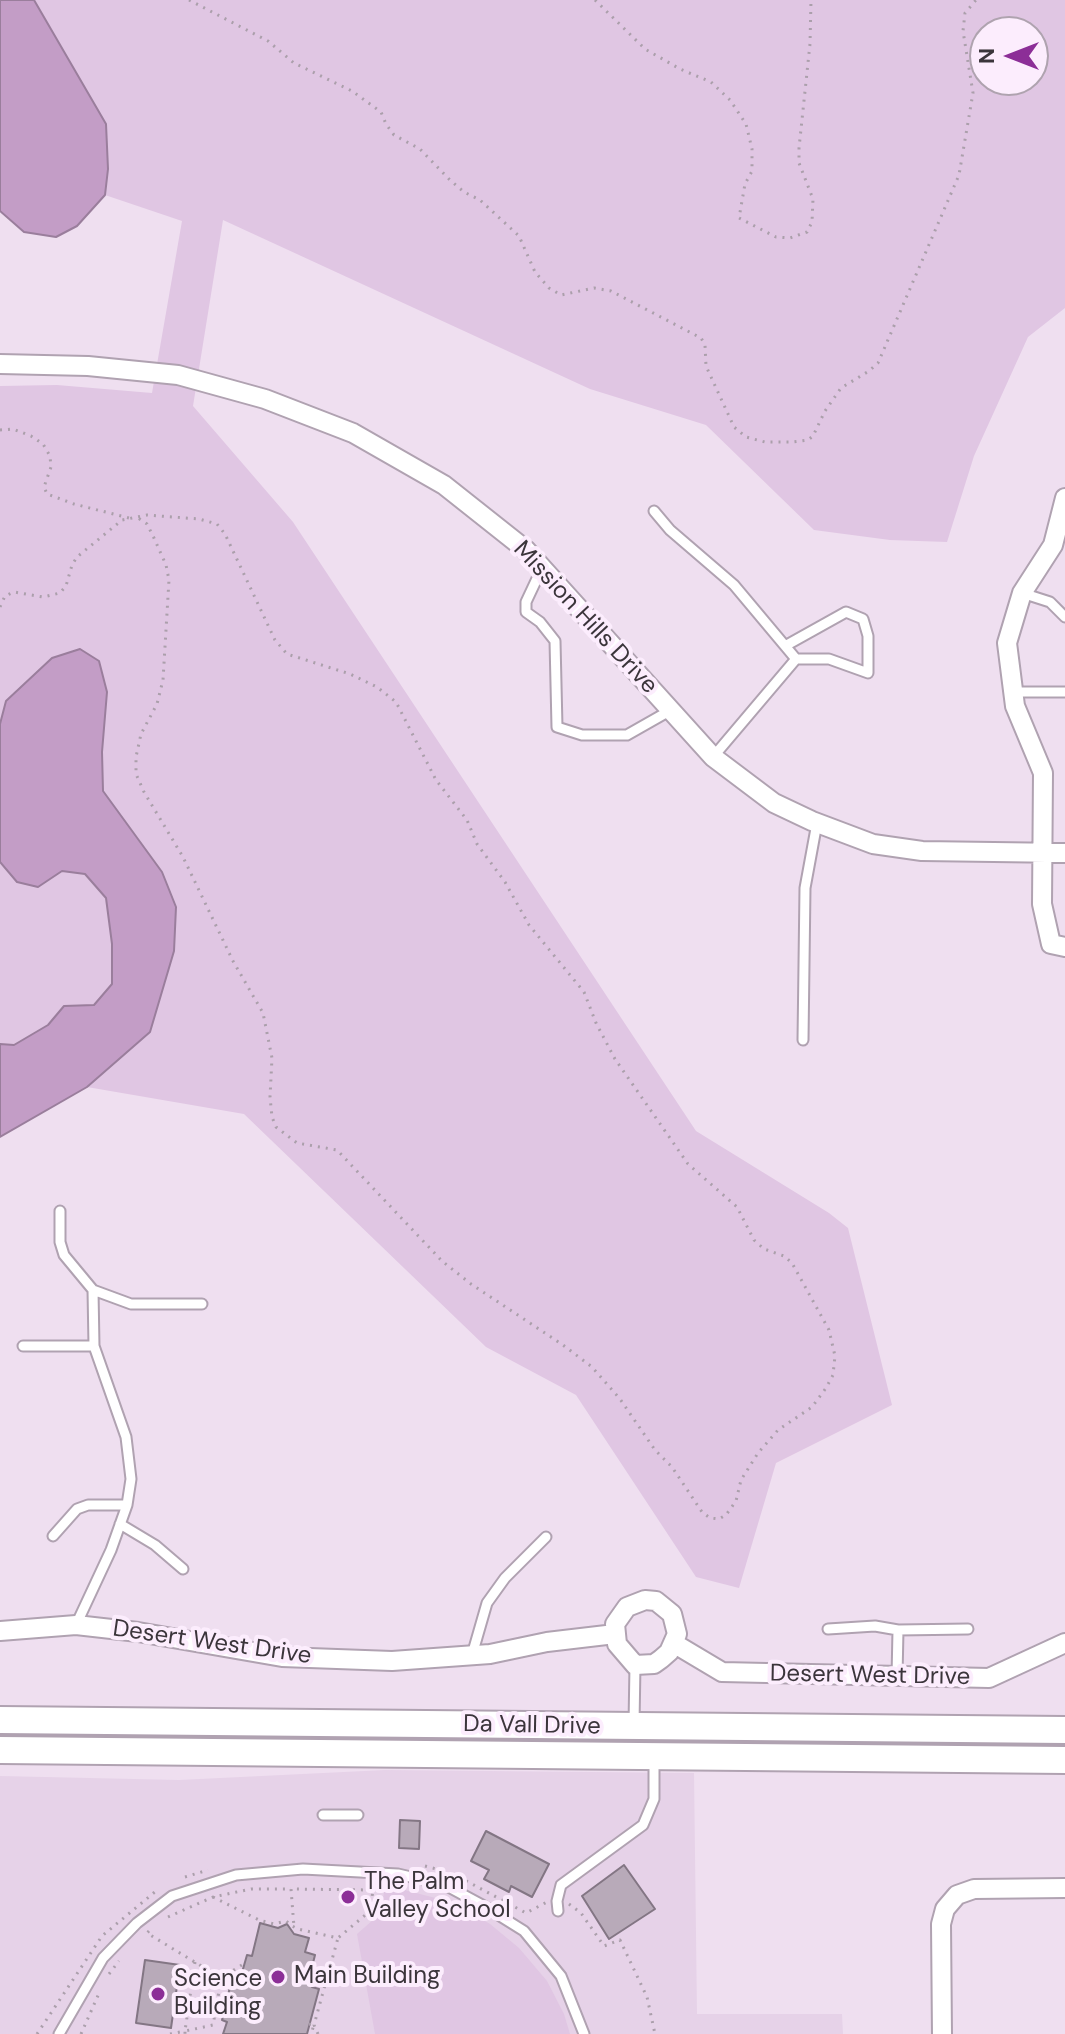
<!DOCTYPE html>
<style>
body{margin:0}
#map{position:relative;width:1065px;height:2034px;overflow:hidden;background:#efdff0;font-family:"DM Sans",sans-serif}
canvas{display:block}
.north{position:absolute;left:969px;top:16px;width:80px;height:80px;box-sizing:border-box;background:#fcedfd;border:2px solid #afa3af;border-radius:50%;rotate:270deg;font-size:22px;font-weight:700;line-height:32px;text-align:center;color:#3b353b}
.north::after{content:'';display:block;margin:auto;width:28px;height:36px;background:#8c2e97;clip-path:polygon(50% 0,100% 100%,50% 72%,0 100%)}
</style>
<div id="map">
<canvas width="1065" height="2034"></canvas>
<div class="north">N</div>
</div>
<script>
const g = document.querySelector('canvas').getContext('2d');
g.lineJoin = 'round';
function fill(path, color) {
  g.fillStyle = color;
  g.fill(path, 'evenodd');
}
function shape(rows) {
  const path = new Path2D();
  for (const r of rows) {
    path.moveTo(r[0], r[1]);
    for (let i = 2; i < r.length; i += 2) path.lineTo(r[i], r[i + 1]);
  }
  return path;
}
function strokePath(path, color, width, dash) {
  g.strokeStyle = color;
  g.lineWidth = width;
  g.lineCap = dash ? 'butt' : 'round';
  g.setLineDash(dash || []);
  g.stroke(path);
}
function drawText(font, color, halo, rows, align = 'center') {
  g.font = font + ' "DM Sans",sans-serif';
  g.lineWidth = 8;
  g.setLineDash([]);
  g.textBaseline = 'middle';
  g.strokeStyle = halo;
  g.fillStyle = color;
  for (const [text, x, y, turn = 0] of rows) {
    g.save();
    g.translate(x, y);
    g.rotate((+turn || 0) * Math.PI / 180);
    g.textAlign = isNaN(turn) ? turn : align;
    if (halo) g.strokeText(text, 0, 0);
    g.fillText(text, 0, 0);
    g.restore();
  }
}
fill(shape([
 [385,1770,694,1773,697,2014,842,2014,843,2034,0,2034,0,1776,179,1780]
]), '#e6d2e8');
fill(shape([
 [0,0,1065,0,1065,308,1028,337,974,456,947,542,890,540,814,530,706,425,590,389,223,220,193,406,293,522,696,1131,829,1213,848,1228,892,1405,776,1463,739,1588,696,1577,576,1395,486,1347,244,1114,87,1087,0,1137,0,386,57,385,152,393,182,221,105,195,77,226,56,237,24,232,0,211],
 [985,32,1033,32,1033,80,985,80],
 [385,1885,455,1903,490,1924,519,1948,547,1981,564,2014,570,2034,375,2034,357,1934,381,1913]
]), '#e0c6e3');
const water = shape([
 [0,0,34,0,106,124,108,169,105,195,77,226,56,237,24,232,0,211,0,0],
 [80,649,99,661,107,692,102,752,103,791,162,872,176,907,174,951,150,1032,87,1087,0,1137,0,1044,14,1045,48,1025,64,1006,94,1005,112,984,112,944,106,898,85,874,62,871,38,887,17,882,0,862,0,724,6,701,52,658,80,649]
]);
fill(water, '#c39dc6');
strokePath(water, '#9a7e9c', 2);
const building = shape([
 [400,1820,420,1821,419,1849,399,1848,400,1820],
 [486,1831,549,1864,532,1897,511,1886,509,1892,484,1879,489,1870,471,1861,486,1831],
 [624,1865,655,1909,609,1939,582,1896,624,1865],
 [260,1923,278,1928,287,1924,294,1934,309,1938,305,1952,315,1955,311,1971,316,1972,312,1987,319,1989,307,2034,223,2034,227,2022,222,2020,225,2009,220,1999,228,1995,231,1983,239,1983,247,1955,252,1956,260,1923],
 [145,1960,180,1965,171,2028,136,2023,145,1960]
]);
fill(building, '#b8aab9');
strokePath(building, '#837684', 2);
const service = shape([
 [654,511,670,530,734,585,796,659,713,757],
 [542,568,526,602,526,612,540,622,555,641,557,727,582,735,627,735,671,710],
 [1022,593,1050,602,1065,617],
 [785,646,846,612,863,619,868,636,868,673,829,659,796,659],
 [1013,692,1065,692],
 [803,1040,805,888,817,823],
 [60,1211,60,1242,64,1255,93,1290,131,1304,202,1304],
 [23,1346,94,1346],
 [120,1524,155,1545,183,1569],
 [53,1536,77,1509,88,1505,127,1505],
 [76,1625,111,1550,127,1505,131,1479,126,1437,94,1346,93,1290],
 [828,1629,875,1626,898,1630,897,1677],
 [898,1630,968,1629],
 [472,1655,487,1603,505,1578,546,1537],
 [634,1724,635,1665],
 [323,1815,358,1815],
 [558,1911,557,1901,561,1885,643,1825,654,1799,654,1759],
 [59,2034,103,1958,137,1923,172,1896,236,1875,303,1869,398,1874,445,1885,484,1906,524,1931,561,1976,584,2034]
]);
const minor = shape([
 [0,364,88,366,178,375,265,399,353,433,444,485,526,550,713,757,774,803,812,821,873,844,922,851,1065,853],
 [1065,498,1053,545,1022,593,1007,643,1015,706,1043,773,1042,904,1051,944,1065,947],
 [645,1600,656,1601,672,1614,677,1634,669,1652,661,1659,654,1664,635,1665,617,1644,615,1624,627,1607,645,1600],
 [0,1631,76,1625,138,1632,282,1657,392,1661,490,1654,547,1642,615,1634],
 [675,1644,722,1672,989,1678,1065,1643],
 [942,2034,941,1924,945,1909,957,1895,974,1889,1065,1888]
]);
const secondary = shape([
 [0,1720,1065,1730],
 [0,1750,1065,1760]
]);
strokePath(service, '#b0a2b1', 13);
strokePath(minor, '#b0a2b1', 22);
strokePath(secondary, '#b0a2b1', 30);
strokePath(shape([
 [189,0,268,41,294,63,352,91,381,112,386,124,394,135,420,149,450,180,464,192,480,200,519,236,535,272,549,288,561,295,594,288,611,291,701,338,705,345,706,366,734,427,746,437,765,442,792,442,808,440,813,436,825,411,841,388,869,371,878,363,959,175,973,93,963,31,965,13,976,0],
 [595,0,645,49,680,69,711,82,730,100,746,124,752,149,752,171,745,184,739,218,776,237,790,238,807,232,812,222,813,199,799,163,799,148,810,44,811,0],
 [0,430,13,429,31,436,43,444,50,456,51,467,44,487,47,494,74,504,129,518],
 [0,607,5,596,14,592,43,597,60,593,66,586,72,565,77,557,122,520,147,515,199,519,217,524,225,534,275,640,287,654,350,674,377,687,396,702,436,780,467,820,477,844,505,882,529,925,584,992,596,1023,615,1059,688,1164,737,1207,754,1240,764,1249,784,1256,792,1263,829,1330,835,1356,833,1375,826,1388,812,1407,778,1430,758,1453,741,1480,736,1501,726,1515,719,1519,710,1518,702,1512,672,1467,655,1450,620,1399,592,1367,563,1345,471,1284,442,1261,337,1150,297,1143,276,1127,272,1117,270,1097,272,1058,263,1013,233,961,183,857,144,792,136,774,136,757,141,734,157,704,163,680,169,580,166,565,154,538,147,524,138,518],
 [425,1866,440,1870],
 [185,1877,208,1870],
 [459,1877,526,1913,547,1902],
 [213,1897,259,1920,274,1924,286,1921,292,1926,298,1929,338,1938,370,1911,373,1890,291,1889,294,1927],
 [569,1904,581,1913,604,1946,620,1940,647,1997,655,2034],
 [168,1917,213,1897,251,1889,291,1889],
 [149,1931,147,1933,221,1978,245,1963],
 [195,1962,185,2031,213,2025,221,1980],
 [109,1974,119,1961],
 [309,2024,314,2025,311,2034],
 [37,2034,102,1936,156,1891],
 [81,2034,100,1991],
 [170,2034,185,2031,185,2034],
 [318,2034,314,2025,338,1938]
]), '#ab9fab', 3, [2, 6]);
strokePath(service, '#fff', 9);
strokePath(minor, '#fff', 18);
strokePath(secondary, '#fff', 26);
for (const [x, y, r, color] of [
 [348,1897,8,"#8c2e97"],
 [278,1977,8,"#8c2e97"],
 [158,1994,8,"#8c2e97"]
]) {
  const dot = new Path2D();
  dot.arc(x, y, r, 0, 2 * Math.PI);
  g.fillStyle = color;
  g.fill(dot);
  strokePath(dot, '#fcedfd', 3);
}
drawText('24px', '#3b353b', '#fcedfd', [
 ["Mission Hills Drive",585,618,47],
 ["Desert West Drive",212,1643,8],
 ["Desert West Drive",870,1676,1],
 ["Da Vall Drive",532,1726,1]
]);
drawText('24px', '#3b353b', '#fcedfd', [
 ["The Palm",364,1883],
 ["Valley School",364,1911],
 ["Main Building",294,1977],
 ["Science",174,1980],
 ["Building",174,2008]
], 'left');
</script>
